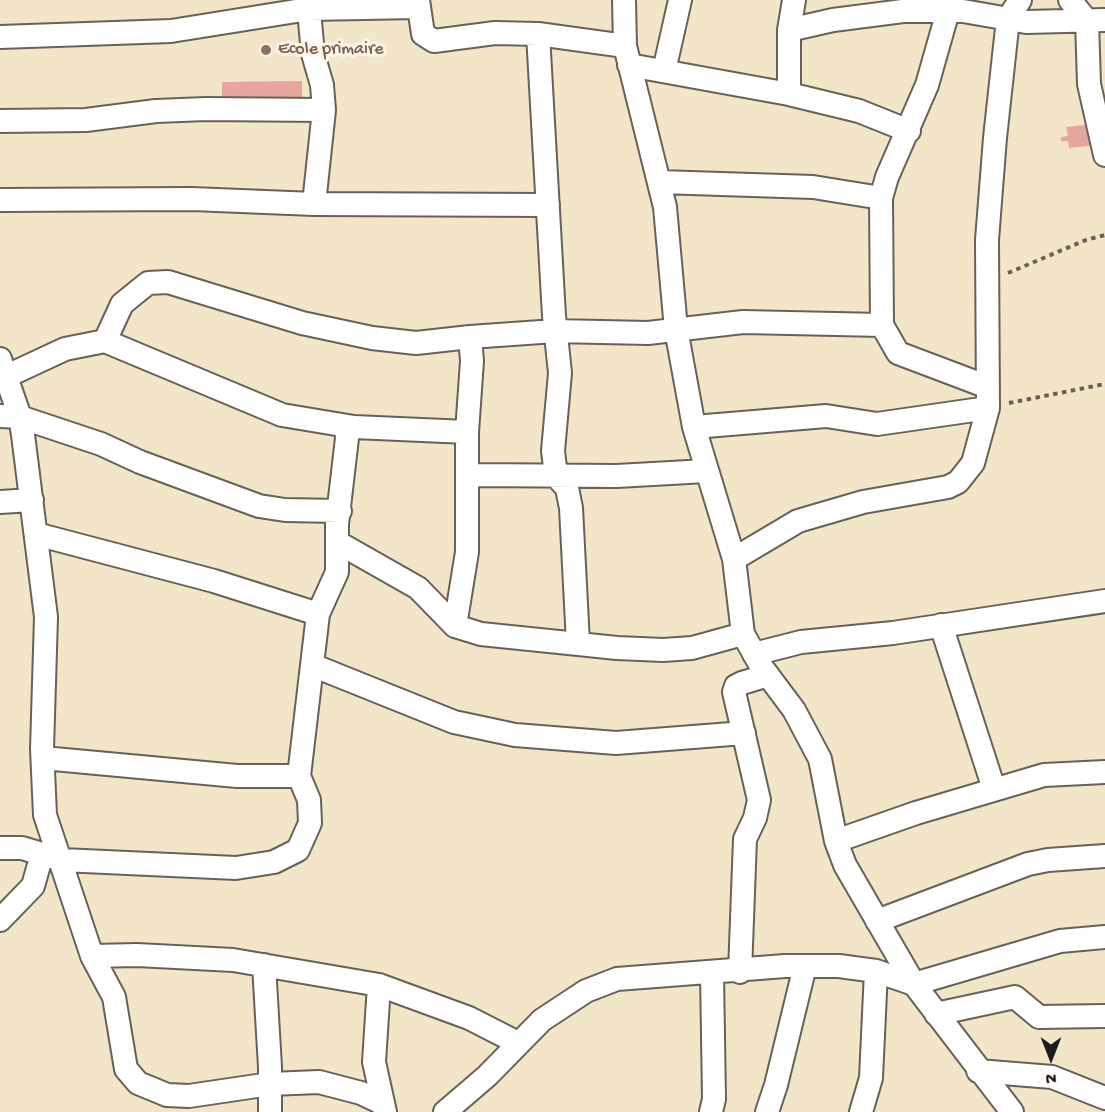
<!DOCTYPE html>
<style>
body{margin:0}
#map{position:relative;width:1105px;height:1112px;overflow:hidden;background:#f3e5c8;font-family:"Gochi Hand",sans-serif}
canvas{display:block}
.north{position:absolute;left:1021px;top:1028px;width:60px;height:60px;-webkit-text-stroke:4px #fcf5e5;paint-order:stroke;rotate:180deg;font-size:16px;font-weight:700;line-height:24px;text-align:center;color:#1c1c1c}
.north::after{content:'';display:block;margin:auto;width:21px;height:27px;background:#1c1c1c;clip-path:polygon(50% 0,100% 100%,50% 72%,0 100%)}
</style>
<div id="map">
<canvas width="1105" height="1112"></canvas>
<div class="north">N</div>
</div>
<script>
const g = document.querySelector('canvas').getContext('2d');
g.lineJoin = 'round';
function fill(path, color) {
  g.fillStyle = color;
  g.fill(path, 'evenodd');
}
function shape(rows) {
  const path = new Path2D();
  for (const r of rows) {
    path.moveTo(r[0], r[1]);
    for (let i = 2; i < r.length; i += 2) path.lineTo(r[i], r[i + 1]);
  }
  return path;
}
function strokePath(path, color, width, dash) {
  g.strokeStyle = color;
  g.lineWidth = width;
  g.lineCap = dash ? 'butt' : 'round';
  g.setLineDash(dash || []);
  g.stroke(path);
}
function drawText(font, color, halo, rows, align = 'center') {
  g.font = font + ' "Gochi Hand",sans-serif';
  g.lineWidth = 6;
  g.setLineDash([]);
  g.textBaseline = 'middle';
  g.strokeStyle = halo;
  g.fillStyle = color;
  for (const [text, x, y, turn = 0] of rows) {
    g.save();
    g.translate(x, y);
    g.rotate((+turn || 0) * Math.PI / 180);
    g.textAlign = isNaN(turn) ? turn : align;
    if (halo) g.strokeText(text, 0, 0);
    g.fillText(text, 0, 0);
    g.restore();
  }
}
fill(shape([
 [302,81,302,102,222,102,222,82],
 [1095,124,1097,145,1069,148,1068,141,1061,141,1061,137,1068,136,1066,127]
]), '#e6a69d');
const minor = shape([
 [308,0,313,54,322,85,324,110,314,204],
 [418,0,423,34,434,41,495,33,538,34,625,46],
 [624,0,625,46,665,207,676,329,694,427,734,559,743,634,761,666,794,710,820,759,836,841,845,865,914,984,1012,1112],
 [1070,0,1087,21,1089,84,1105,155],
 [789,30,794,0],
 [538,34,554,316,560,373,553,451,556,476,567,488,571,508,578,643],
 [0,37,171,31,309,9,419,7],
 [629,65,789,94,789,30,833,20,903,11,963,11,1026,22,1105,20],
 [664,71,680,0],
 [789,94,859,111,909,131],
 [0,121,86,120,156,111,206,109,324,110],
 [660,182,813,187,881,198],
 [0,200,192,199,314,204,548,205],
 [882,325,881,198,887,177,927,85,948,11],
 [105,341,122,304,148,283,168,282,302,323,372,338,416,343,470,337],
 [0,359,20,417,23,435,46,617,42,749,45,815,92,956,137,955,233,960,379,985,469,1018,518,1043],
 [0,376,7,376,65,349,105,341,282,415,354,427,467,432,472,361,470,337,555,331,648,333,743,322,882,325,898,353,988,387],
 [0,416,20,417,101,444,140,462,259,506,285,510,340,511],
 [694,427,826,416,877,424,988,408],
 [469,475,617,476,706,471],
 [0,502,32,500],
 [36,534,214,581,318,614],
 [337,542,418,588,455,626,481,634,617,648,663,650,692,648,743,634],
 [734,559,798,521,863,502,948,487,958,482,973,463,988,408,987,240,995,138,1008,19,1020,0],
 [941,625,994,789],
 [455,626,467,552,467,432],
 [754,654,801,642,893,633,1105,601],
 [312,665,454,722,515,735,616,743,744,733],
 [299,776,318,614,337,572,337,524,347,438,346,426],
 [836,841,916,813,1044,775,1105,772],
 [0,848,22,848,62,860,236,868,274,862,298,850,310,823,309,800,299,776,237,776,43,758],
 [0,920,33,886,42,854],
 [877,921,1028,864,1048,860,1105,856],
 [92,956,114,997,126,1069,138,1083,167,1095,189,1096,270,1084,319,1082,361,1093,382,1103],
 [264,965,270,1067,270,1112],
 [740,972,745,839,755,818,759,800,734,692,736,686,742,683,768,675],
 [379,985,374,1062,385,1112],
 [936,1014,1015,997,1039,1017,1105,1016],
 [978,1071,1052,1077,1105,1098],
 [445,1112,487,1076,542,1020,586,991,617,979,785,966,839,966,876,971,914,984,1060,941,1105,937],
 [711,1112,714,1099,712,973],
 [767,1112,776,1085,805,966],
 [861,1112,871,1078,876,971]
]);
strokePath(minor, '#676258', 26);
strokePath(shape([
 [1008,273,1086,240,1105,235],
 [1009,403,1105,384]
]), '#676258', 4, [4.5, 4.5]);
strokePath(minor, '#fff', 22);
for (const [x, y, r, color] of [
 [266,50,6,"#8d6e63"]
]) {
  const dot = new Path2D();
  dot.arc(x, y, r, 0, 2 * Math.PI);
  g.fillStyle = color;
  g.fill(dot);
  strokePath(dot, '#fcf5e5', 2);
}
drawText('18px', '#785e54', '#fcf5e5', [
 ["Ecole primaire",278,50]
], 'left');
</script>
